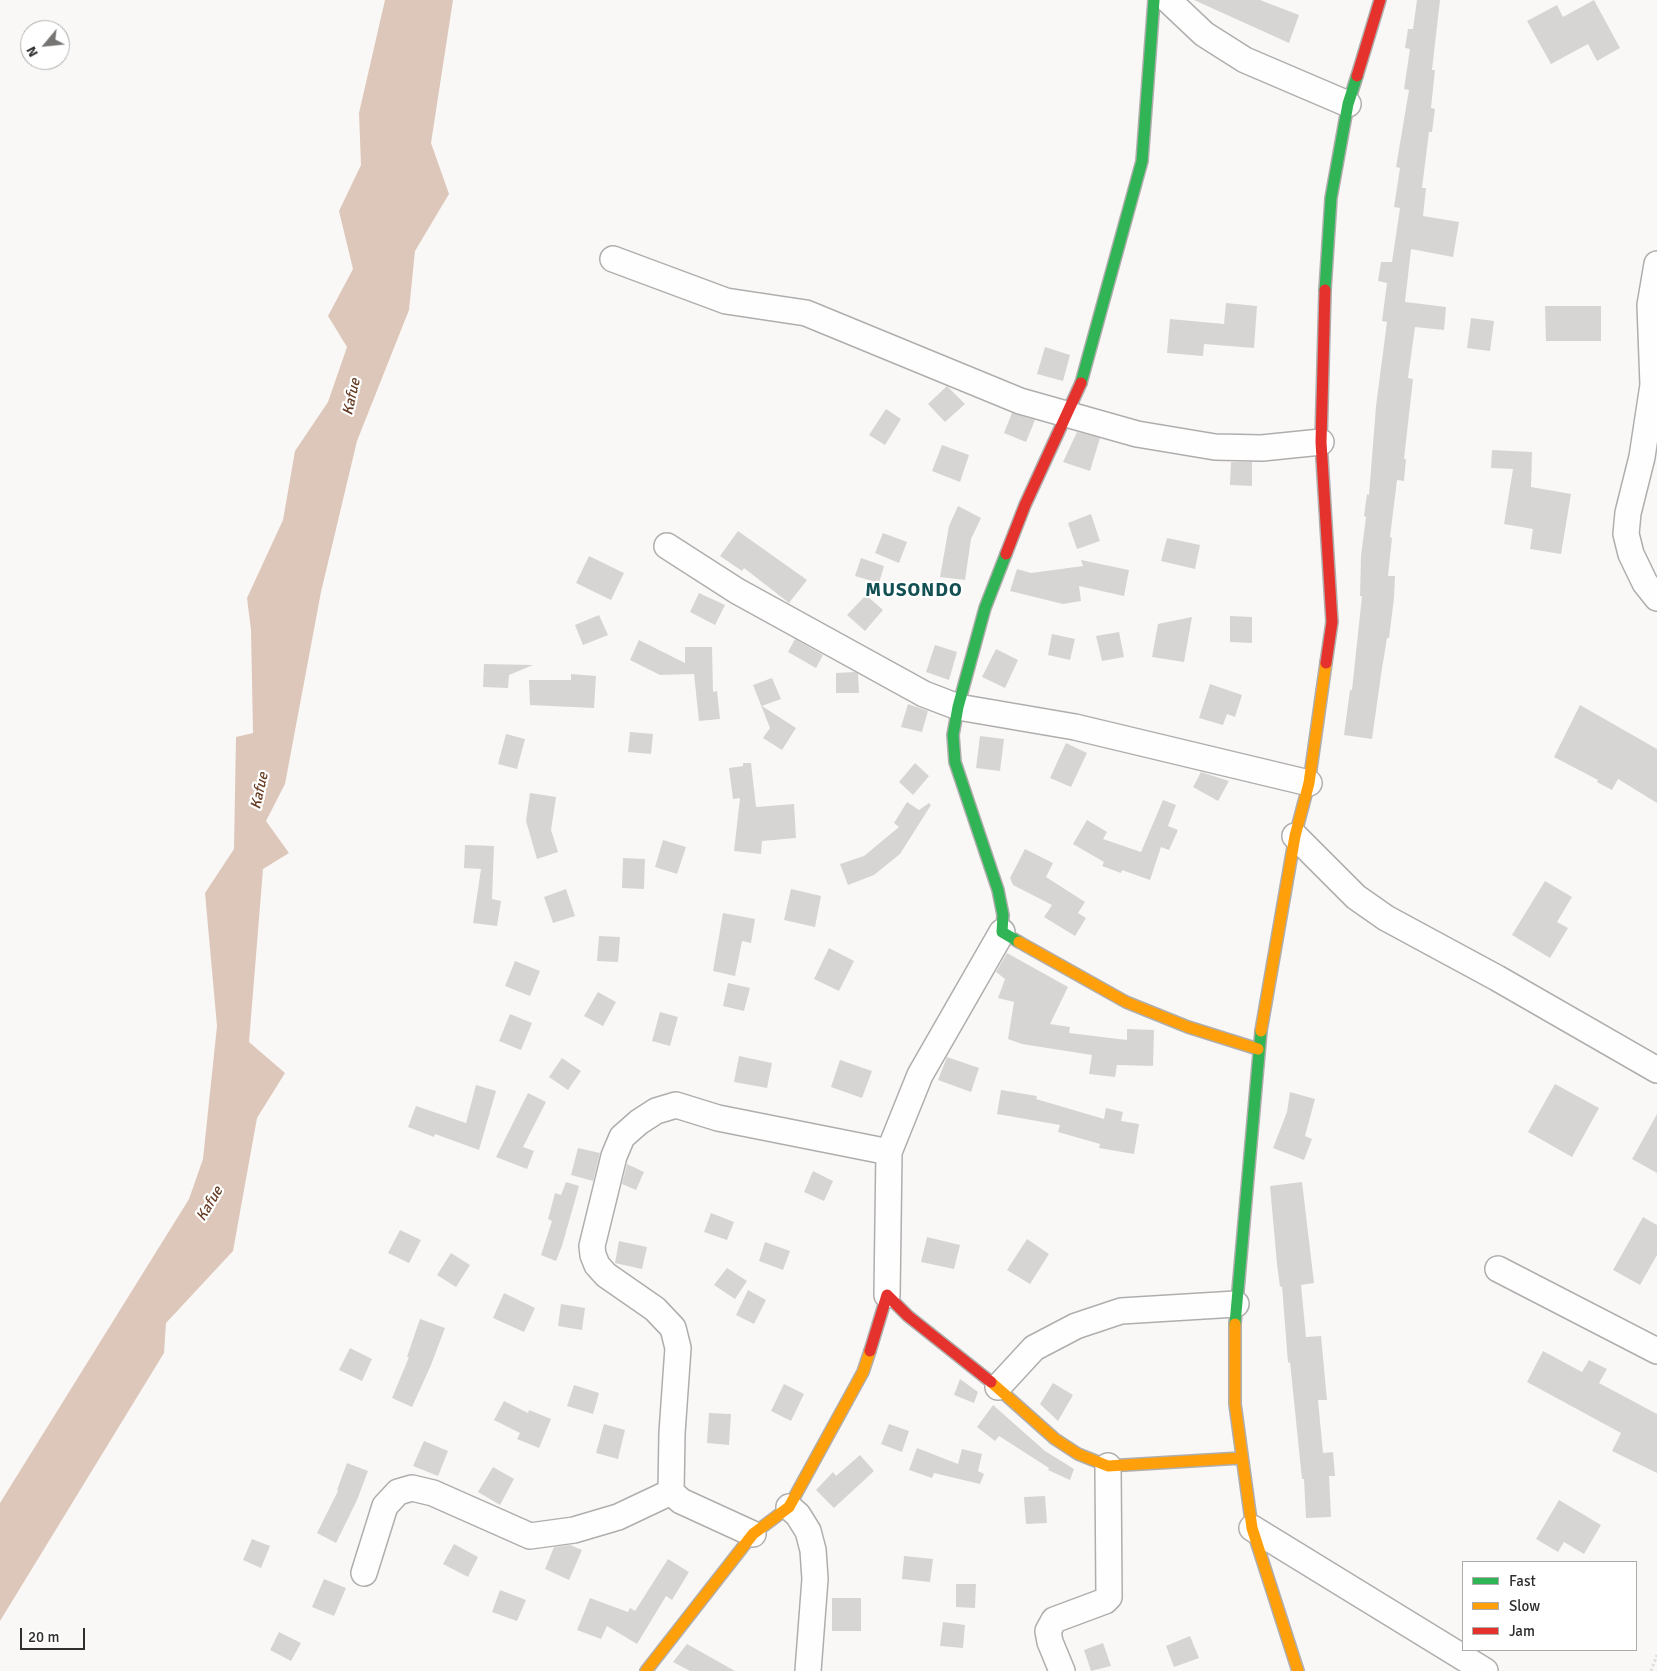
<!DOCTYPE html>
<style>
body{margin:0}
#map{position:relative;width:1657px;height:1671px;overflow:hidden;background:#faf8f6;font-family:Signika,sans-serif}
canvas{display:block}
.legend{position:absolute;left:1462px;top:1561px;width:175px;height:90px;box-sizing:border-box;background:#fff;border:1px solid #acacab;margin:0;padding:6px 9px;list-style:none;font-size:15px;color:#302f2e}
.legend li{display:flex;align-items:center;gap:10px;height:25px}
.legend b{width:25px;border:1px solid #acacab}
.north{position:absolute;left:20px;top:20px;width:50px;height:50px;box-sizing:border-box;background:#fff;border:1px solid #acacab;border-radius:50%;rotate:242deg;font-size:14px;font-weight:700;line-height:20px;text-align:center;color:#302f2e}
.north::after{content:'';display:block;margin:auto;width:18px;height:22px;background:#777574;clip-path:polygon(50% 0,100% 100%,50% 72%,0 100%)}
.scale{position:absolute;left:20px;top:1628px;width:65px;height:22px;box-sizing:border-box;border:2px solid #302f2e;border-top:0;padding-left:6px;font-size:15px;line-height:18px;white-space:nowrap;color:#302f2e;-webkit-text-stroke:4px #fff;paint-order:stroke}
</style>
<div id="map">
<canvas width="1657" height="1671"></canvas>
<ul class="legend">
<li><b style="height:6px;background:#30b455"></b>Fast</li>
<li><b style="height:6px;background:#ff9f0a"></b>Slow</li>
<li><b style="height:6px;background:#e5322d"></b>Jam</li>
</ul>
<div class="north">N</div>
<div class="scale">20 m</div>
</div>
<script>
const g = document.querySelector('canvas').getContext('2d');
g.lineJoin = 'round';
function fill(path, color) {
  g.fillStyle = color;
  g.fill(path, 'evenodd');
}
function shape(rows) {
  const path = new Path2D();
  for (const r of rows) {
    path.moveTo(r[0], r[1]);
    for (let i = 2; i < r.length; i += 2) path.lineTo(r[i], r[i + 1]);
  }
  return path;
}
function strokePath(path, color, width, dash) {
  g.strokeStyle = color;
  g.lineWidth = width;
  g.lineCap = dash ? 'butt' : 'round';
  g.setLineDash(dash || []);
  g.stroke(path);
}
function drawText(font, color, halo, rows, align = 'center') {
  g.font = font + ' Signika,sans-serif';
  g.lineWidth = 4.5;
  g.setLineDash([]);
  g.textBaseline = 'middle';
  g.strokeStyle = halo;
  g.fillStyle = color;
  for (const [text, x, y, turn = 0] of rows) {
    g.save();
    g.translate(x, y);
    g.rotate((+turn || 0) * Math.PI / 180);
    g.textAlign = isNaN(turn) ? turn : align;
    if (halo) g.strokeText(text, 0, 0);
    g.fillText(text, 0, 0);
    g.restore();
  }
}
fill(shape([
 [385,0,453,0,431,143,449,194,415,251,409,310,357,441,321,592,285,784,266,821,289,853,263,869,249,1042,285,1073,257,1118,233,1251,166,1323,164,1353,0,1621,0,1503,189,1199,203,1159,217,1026,205,893,234,849,236,737,253,733,251,630,247,598,283,520,295,451,328,402,347,347,328,316,353,269,339,211,361,165,359,113]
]), '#ddc7ba');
fill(shape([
 [1194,0,1260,0,1299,15,1289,43],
 [1417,0,1440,0,1432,70,1435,70,1431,108,1435,109,1432,132,1429,132,1422,188,1426,188,1423,216,1459,222,1453,257,1411,249,1405,302,1446,307,1444,330,1415,327,1408,378,1413,379,1404,459,1406,459,1404,481,1397,480,1390,537,1392,538,1388,576,1395,576,1394,598,1389,638,1387,638,1381,675,1372,739,1344,735,1350,690,1352,690,1362,596,1360,596,1361,556,1366,517,1364,516,1367,494,1369,495,1376,406,1387,322,1382,321,1387,283,1378,281,1381,262,1392,262,1400,208,1394,207,1400,168,1396,167,1409,90,1404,89,1410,49,1405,48,1408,29,1413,29],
 [1594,0,1620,48,1597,61,1588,44,1551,64,1527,21,1557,5,1563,17],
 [1226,303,1257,306,1254,348,1204,344,1203,356,1167,353,1170,319,1224,324],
 [1545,306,1601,306,1601,341,1546,341],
 [1471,318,1494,321,1490,351,1467,348],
 [1045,347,1070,355,1063,381,1037,374],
 [947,386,965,404,945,422,928,404],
 [886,409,901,419,885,445,869,435],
 [1012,413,1035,420,1026,442,1004,433],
 [1077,432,1100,438,1090,471,1063,462],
 [942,445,969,455,960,482,932,471],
 [1492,450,1532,452,1531,487,1571,494,1561,554,1530,549,1533,529,1504,524,1513,469,1491,468],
 [1231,462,1252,462,1252,486,1230,485],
 [958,506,981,518,971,539,965,580,940,577,949,526],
 [1091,514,1100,541,1077,549,1068,523],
 [738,531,807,580,789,603,744,568,742,571,720,556],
 [883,533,907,542,899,563,875,553],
 [1167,538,1200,545,1195,569,1161,561],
 [589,556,624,573,611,600,576,583],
 [861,558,884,566,879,583,855,576],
 [1081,560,1129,570,1124,596,1079,586,1081,601,1063,604,1010,591,1017,569,1031,573,1083,566],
 [699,593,725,605,715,625,690,612],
 [866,595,883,610,865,631,847,615],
 [599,615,608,635,583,645,575,625],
 [1230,616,1252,617,1252,643,1230,642],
 [1192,617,1184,662,1152,657,1158,624],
 [1119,632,1124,657,1102,661,1096,636],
 [1052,634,1075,639,1070,660,1048,655],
 [795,639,823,655,816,668,788,652],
 [639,640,685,663,685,647,712,647,713,692,717,691,720,719,699,721,694,674,660,675,630,660],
 [935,645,957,652,949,680,926,672],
 [996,649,1018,660,1005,688,982,677],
 [484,664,533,665,509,675,508,688,483,687],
 [855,672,858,674,859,693,836,693,836,673],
 [571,674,596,676,594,708,530,705,529,680,571,680],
 [772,678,781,699,762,706,796,728,782,750,763,738,770,728,753,685],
 [1210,684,1242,695,1235,717,1227,714,1223,725,1199,718],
 [908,704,928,711,922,732,901,727],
 [1580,705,1657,749,1657,803,1618,779,1612,790,1597,782,1598,780,1554,757],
 [630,732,653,734,651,754,628,752],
 [506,734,525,739,517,769,498,764],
 [980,736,1004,739,1000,771,976,768],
 [1066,743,1087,753,1071,787,1050,778],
 [743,763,751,763,756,807,794,804,796,838,762,841,761,854,734,851,740,798,733,799,729,768,743,766],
 [915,763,929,776,913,795,899,782],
 [1201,772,1229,781,1218,801,1193,787],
 [530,793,556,797,551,830,558,852,537,859,526,821],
 [1163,800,1176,805,1168,826,1178,830,1169,850,1161,847,1150,880,1122,870,1121,873,1102,866,1104,862,1073,844,1087,820,1107,832,1103,839,1141,852],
 [907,802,919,810,929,803,931,805,900,854,874,875,848,885,840,864,864,856,899,827,894,823],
 [663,840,686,847,677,874,655,867],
 [465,845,494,846,492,899,501,901,497,926,473,923,481,869,464,868],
 [1025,849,1053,863,1046,877,1085,902,1078,913,1086,918,1075,936,1044,917,1052,905,1013,885,1010,878],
 [623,858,645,859,644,889,622,888],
 [1545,881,1572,897,1557,922,1568,928,1550,958,1512,935],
 [566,889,575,916,553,923,544,897],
 [791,889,821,896,815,927,784,920],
 [723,913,755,919,751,943,742,941,735,976,713,971],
 [599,936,620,937,618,962,597,961],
 [829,948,854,961,839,991,814,979],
 [1007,953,1068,987,1050,1024,1070,1027,1069,1033,1127,1040,1127,1029,1154,1030,1153,1066,1117,1065,1115,1077,1089,1074,1092,1055,1022,1044,1008,1039,1014,1002,998,998,1005,979,996,972],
 [515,961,540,971,530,996,505,986],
 [728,983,750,988,744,1011,723,1006],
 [598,992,616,1002,603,1026,584,1016],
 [660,1012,678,1017,670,1046,652,1041],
 [510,1014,532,1023,521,1050,499,1041],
 [739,1056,772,1063,767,1088,734,1082],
 [947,1057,979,1068,971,1092,938,1080],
 [562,1058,581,1071,568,1090,549,1077],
 [840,1060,872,1071,862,1098,831,1087],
 [1555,1084,1599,1108,1572,1157,1528,1132],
 [476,1085,496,1091,479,1150,435,1134,434,1137,408,1127,416,1106,466,1123],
 [1001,1090,1037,1096,1036,1099,1104,1119,1106,1108,1123,1112,1121,1121,1139,1124,1134,1154,1099,1148,1100,1144,1058,1132,1060,1125,997,1114],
 [1290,1092,1315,1099,1305,1136,1312,1139,1304,1160,1273,1148,1287,1112],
 [528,1093,546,1102,523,1147,534,1151,527,1169,496,1157],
 [1657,1114,1657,1173,1632,1159],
 [578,1148,600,1153,593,1181,571,1175],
 [627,1164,644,1172,636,1190,622,1184],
 [813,1171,833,1181,824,1201,804,1192],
 [566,1182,579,1186,562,1246,556,1261,541,1255,552,1221,548,1219,555,1193,561,1195],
 [1302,1182,1314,1283,1301,1285,1306,1337,1321,1336,1327,1400,1318,1400,1323,1453,1333,1452,1335,1476,1329,1476,1331,1517,1306,1518,1304,1479,1302,1479,1290,1362,1288,1363,1282,1286,1280,1287,1277,1264,1270,1186],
 [711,1213,734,1222,727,1240,704,1232],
 [1643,1217,1657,1225,1657,1255,1640,1285,1613,1270],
 [400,1230,421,1240,409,1263,388,1253],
 [927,1237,960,1245,954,1269,921,1262],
 [1027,1239,1049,1254,1030,1284,1007,1270],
 [619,1241,647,1247,642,1269,615,1263],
 [765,1242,790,1251,783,1270,759,1261],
 [451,1253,470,1265,456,1287,437,1275],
 [727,1268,747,1281,735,1299,714,1285],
 [748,1290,766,1300,754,1324,736,1315],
 [504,1293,535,1308,524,1332,493,1318],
 [561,1304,585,1308,582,1330,558,1326],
 [420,1319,445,1328,431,1365,412,1407,392,1398,409,1357,407,1357],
 [350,1348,372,1359,362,1381,339,1370],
 [1543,1351,1582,1372,1589,1360,1607,1369,1599,1383,1657,1414,1657,1473,1612,1451,1621,1433,1527,1382],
 [960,1379,978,1392,974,1403,954,1395],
 [1053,1383,1073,1395,1058,1421,1040,1404],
 [784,1384,804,1394,791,1421,771,1411],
 [574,1385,599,1393,593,1414,567,1406],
 [504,1401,528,1413,529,1410,551,1419,539,1448,517,1439,520,1433,494,1420],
 [993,1405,1045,1451,1074,1469,1070,1480,1048,1470,1049,1468,999,1436,995,1441,977,1427],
 [709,1413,731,1414,729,1445,707,1443],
 [604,1424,625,1430,618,1459,596,1453],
 [889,1424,909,1431,902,1452,881,1444],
 [424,1441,448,1451,438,1476,413,1466],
 [917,1448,958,1464,962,1449,982,1454,978,1471,984,1474,980,1484,934,1473,932,1478,909,1470],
 [860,1455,874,1471,834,1508,816,1490,833,1472,836,1476],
 [347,1463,368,1471,357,1500,336,1543,317,1533,338,1491,337,1490],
 [493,1467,514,1479,500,1505,478,1492],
 [1045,1496,1047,1523,1026,1524,1024,1497],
 [1559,1500,1601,1525,1584,1554,1564,1542,1558,1552,1536,1539],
 [252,1539,270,1546,261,1568,243,1560],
 [454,1544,478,1557,468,1577,443,1564],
 [570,1545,582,1550,569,1580,545,1569,554,1547],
 [904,1556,933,1559,930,1582,902,1579],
 [668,1559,689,1572,672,1600,666,1596,637,1644,607,1626,601,1639,577,1630,590,1598,628,1612,630,1608,635,1611],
 [324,1579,346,1588,334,1616,312,1607],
 [956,1584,976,1584,975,1608,956,1607],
 [500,1590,526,1600,517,1621,492,1612],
 [832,1598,861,1598,861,1631,832,1631],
 [943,1622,965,1625,963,1648,940,1646],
 [279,1632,301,1643,291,1661,270,1650],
 [1190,1636,1199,1658,1174,1667,1166,1646],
 [1103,1643,1111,1666,1091,1671,1084,1650],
 [687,1644,735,1671,690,1671,673,1662]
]), '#d7d5d4');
const street = shape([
 [1168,0,1204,34,1245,60,1348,104],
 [613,259,726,301,806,313,1020,401,1137,434,1215,447,1262,448,1321,442],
 [1657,264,1650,305,1653,385,1642,457,1628,513,1626,534,1631,554,1645,583,1657,598],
 [667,546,737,591,924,694,958,707,1075,727,1309,783],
 [1295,836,1356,897,1386,918,1497,978,1657,1070],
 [1498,1269,1657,1351],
 [887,1295,889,1152,920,1075,1002,932],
 [998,1387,1034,1348,1076,1326,1121,1311,1236,1304],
 [789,1507,798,1515,808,1531,813,1550,815,1579,808,1671],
 [1252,1528,1485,1671],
 [753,1534,681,1501,671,1492,672,1433,678,1348,673,1328,655,1309,606,1275,597,1265,593,1255,592,1246,614,1156,622,1137,639,1122,656,1111,676,1105,718,1118,889,1152],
 [364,1573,385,1506,398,1492,412,1488,433,1493,530,1536,574,1530,618,1517,671,1492],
 [1062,1671,1050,1642,1048,1631,1054,1620,1105,1601,1109,1597,1108,1466]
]);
const fast = shape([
 [1325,290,1331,198,1348,104,1357,76],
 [1081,383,1142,161,1154,0],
 [1006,554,985,608,958,707,953,735,955,762,998,890,1003,915,1002,932,1019,942],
 [1235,1324,1261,1031]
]);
const slow = shape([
 [1019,942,1126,1002,1188,1027,1258,1049],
 [1261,1031,1295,836,1309,783,1326,663],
 [1235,1324,1235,1404,1252,1528,1298,1671],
 [991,1382,1055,1439,1078,1454,1108,1466,1241,1458],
 [646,1671,753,1534,789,1507,863,1372,870,1351]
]);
const jam = shape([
 [1357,76,1380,0],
 [1325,290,1321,442,1332,622,1326,663],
 [1006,554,1025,505,1081,383],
 [870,1351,887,1295,908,1316,991,1382]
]);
strokePath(street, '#b0aead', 28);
strokePath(fast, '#b0aead', 14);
strokePath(slow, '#b0aead', 14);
strokePath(jam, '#b0aead', 14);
strokePath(shape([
 [1651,1671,1657,1655]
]), '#dddddc', 3, [2.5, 2.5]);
strokePath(street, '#fefefe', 25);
strokePath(fast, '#30b455', 11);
strokePath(slow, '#ff9f0a', 11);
strokePath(jam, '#e5322d', 11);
drawText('italic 15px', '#663b22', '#fff', [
 ["Kafue",352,397,-77],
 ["Kafue",260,791,-77],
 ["Kafue",210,1204,-59]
]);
g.letterSpacing = '1px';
drawText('bold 19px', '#135054', '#fff', [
 ["MUSONDO",914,591]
]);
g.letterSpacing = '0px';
</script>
